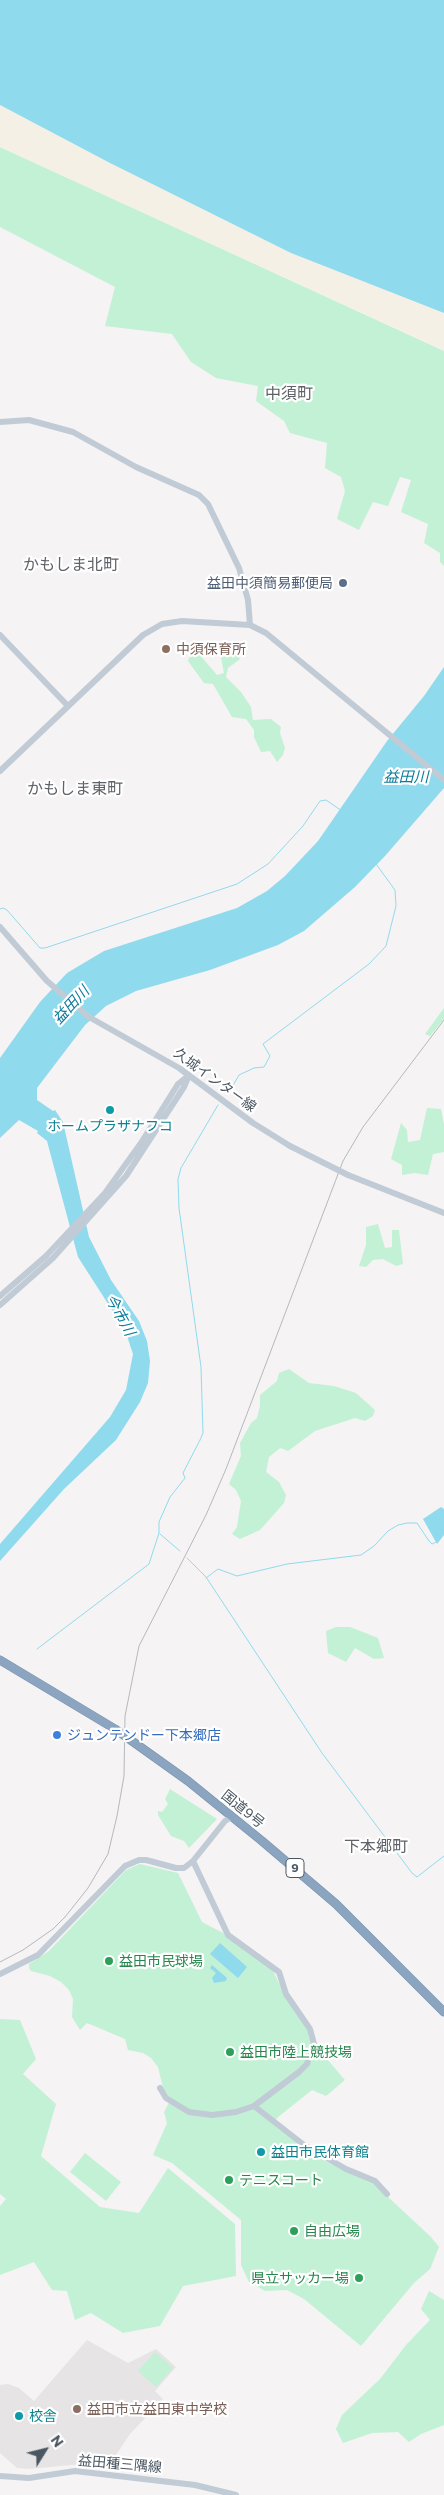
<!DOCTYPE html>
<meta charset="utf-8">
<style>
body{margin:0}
#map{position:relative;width:444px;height:2495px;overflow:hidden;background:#f5f3f3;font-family:Commissioner,sans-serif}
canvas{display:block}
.north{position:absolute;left:20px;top:2425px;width:50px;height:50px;-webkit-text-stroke:4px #fff;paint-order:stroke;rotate:54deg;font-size:14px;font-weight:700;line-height:20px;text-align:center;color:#4a5661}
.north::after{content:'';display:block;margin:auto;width:18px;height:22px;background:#4a5661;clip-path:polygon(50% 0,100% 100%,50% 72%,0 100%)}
</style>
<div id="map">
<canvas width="444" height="2495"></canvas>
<div class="north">N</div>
</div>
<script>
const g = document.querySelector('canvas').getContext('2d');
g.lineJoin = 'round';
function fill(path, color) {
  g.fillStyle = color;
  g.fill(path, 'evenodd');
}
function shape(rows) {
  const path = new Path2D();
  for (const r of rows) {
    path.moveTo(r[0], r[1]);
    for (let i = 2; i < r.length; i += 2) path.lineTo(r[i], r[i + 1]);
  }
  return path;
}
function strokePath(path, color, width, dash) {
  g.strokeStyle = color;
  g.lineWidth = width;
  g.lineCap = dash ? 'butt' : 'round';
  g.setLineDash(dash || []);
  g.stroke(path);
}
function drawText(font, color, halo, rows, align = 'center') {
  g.font = font + ' Commissioner,"Noto Sans JP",sans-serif';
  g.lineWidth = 4.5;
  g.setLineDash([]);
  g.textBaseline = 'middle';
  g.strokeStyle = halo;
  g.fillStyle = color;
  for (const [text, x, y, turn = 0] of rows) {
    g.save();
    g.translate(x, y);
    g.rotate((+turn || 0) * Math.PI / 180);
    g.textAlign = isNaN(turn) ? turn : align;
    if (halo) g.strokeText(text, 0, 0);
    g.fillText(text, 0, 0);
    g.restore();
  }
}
fill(shape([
 [87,2340,128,2363,156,2349,176,2367,155,2391,163,2399,130,2434,111,2462,106,2465,93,2463,29,2469,17,2468,0,2453,0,2385,8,2384,19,2388,34,2401]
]), '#e6e4e5');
fill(shape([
 [0,147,444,351,444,566,440,562,440,553,424,543,428,524,401,512,411,480,400,477,388,506,373,502,359,530,337,519,345,491,341,477,325,468,327,443,290,433,284,421,256,401,258,386,216,378,191,362,172,334,105,326,115,287,0,227],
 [225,646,232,646,240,659,228,668,226,677,241,692,251,707,253,720,271,719,281,727,280,733,285,748,283,755,277,762,270,751,261,752,254,737,254,730,246,719,232,717,213,684,204,683,188,661,192,651,199,654,217,675,224,673,220,652],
 [444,1008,444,1019,430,1036,425,1034],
 [427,1108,441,1109,444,1125,444,1152,433,1154,428,1175,415,1173,402,1175,402,1165,391,1159,401,1123,407,1130,408,1142,420,1140],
 [378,1224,385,1248,392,1247,392,1230,399,1230,403,1264,396,1266,383,1259,373,1260,366,1267,359,1266,366,1245,366,1227],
 [289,1369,309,1383,334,1386,356,1393,375,1410,373,1416,365,1421,355,1418,315,1431,288,1451,280,1448,269,1457,266,1472,279,1482,286,1495,284,1503,260,1530,240,1539,232,1534,237,1527,241,1501,236,1490,229,1484,241,1456,240,1443,251,1423,257,1418,260,1406,260,1395,277,1381,279,1373],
 [336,1627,350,1627,378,1638,384,1658,374,1659,355,1648,346,1662,328,1653,326,1631],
 [170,1789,217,1819,189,1848,184,1841,171,1836,158,1815,158,1811,162,1812,168,1804,165,1799],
 [140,1864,178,1873,202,1922,225,1934,273,1971,285,1995,310,2029,314,2044,345,2080,326,2096,312,2090,278,2117,273,2124,325,2161,373,2183,431,2237,439,2247,430,2269,414,2283,361,2346,304,2299,287,2290,265,2291,249,2282,241,2265,241,2220,172,2163,153,2155,167,2123,164,2112,171,2099,163,2088,158,2067,151,2058,143,2053,128,2050,125,2039,87,2023,80,2030,72,2017,73,1999,69,1990,61,1982,50,1976,31,1971,29,1968,29,1964,49,1951,126,1870],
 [0,2019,20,2020,36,2059,23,2074,56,2104,41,2156,100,2207,139,2213,168,2168,235,2224,236,2276,183,2286,160,2326,123,2333,91,2313,75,2320,67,2291,52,2290,34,2262,0,2275,0,2206,6,2199,0,2194],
 [85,2153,121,2182,106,2201,70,2172],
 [429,2291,444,2300,444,2425,421,2434,409,2442,398,2432,372,2433,343,2443,336,2429,342,2415,380,2379,406,2345,430,2320,421,2309],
 [155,2352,173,2368,156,2387,138,2371]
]), '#c3f1d5');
fill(shape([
 [0,105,110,163,291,253,444,313,444,350,0,147]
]), '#f5f0e5');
fill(shape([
 [0,0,444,0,444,313,291,253,110,163,0,105],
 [444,667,444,788,385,856,355,887,304,931,278,945,210,970,136,991,106,1006,85,1025,37,1088,37,1100,53,1111,55,1110,63,1122,89,1237,111,1280,139,1321,147,1341,150,1361,148,1383,140,1402,116,1440,64,1489,0,1561,0,1544,110,1417,126,1390,133,1354,127,1336,119,1321,78,1257,47,1141,37,1133,38,1131,19,1120,0,1138,0,1058,40,1002,67,973,104,951,237,908,267,891,285,876,318,841,387,741,424,696],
 [441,1507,444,1509,444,1535,437,1544,423,1519],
 [220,1943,247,1967,238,1978,210,1954],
 [212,1965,227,1978,226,1981,214,1983,212,1978,216,1973,210,1968]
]), '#90daee');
strokePath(shape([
 [0,909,3,908,7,910,40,948,45,948,237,884,268,864,303,826,320,801,326,800,342,811],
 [231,1089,239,1075,254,1068,264,1067,270,1056,263,1044,369,964,386,946,396,906,395,890,376,864],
 [160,1534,180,1551],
 [187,1558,206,1577,322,1753,412,1873,417,1877,444,1856],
 [206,1578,218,1569,237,1576,287,1564,361,1555,374,1546,388,1531,398,1525,407,1523,417,1523,429,1541,432,1544,436,1542],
 [37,1649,149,1564,159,1533,159,1522,170,1497,185,1478,183,1473,200,1440,203,1433,201,1367,179,1208,178,1179,181,1168,218,1105]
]), '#90daee', 1);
const highway = shape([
 [0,1660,115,1729],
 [132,1741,188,1781,262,1841,336,1904,444,2012]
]);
strokePath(highway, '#7690ad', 9);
strokePath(shape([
 [0,422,29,420,73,432,136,467,199,495,208,504,239,568,248,600,250,625],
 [0,635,68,706],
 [0,771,143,635,162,624,182,621,250,625,266,633,444,780],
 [0,927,47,981,89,1017,179,1068,253,1123,290,1146],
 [348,1175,444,1213],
 [0,1296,46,1256,105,1193,141,1143,178,1084,188,1076],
 [0,1305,53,1258,126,1176,184,1087,189,1075],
 [0,1974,38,1955,125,1866,139,1860,146,1860,176,1868,184,1868,193,1861,225,1821,232,1817],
 [160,2088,166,2098,189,2112,212,2115,236,2112,254,2106,299,2072,307,2064,314,2044,310,2029,286,1994,279,1972,228,1935,193,1861],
 [254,2106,304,2145,346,2169,375,2181,387,2194],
 [0,2476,29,2478,75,2471,195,2485,236,2495]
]), '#c1cbd6', 6);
strokePath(highway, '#8ba5c1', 8);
strokePath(shape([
 [0,1962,23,1950,53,1929,65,1917,88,1888,108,1854,117,1816,124,1776,125,1716,139,1646,206,1515,226,1469,343,1161,363,1127,444,1020]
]), '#b5b8bd', 1);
const highwayBridge = shape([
 [115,1729,132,1741]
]);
strokePath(highwayBridge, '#7690ad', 9, []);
strokePath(shape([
 [290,1146,348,1175]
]), '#c1cbd6', 6);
strokePath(highwayBridge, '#8ba5c1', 8);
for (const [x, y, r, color] of [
 [343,583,5,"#5c6f8a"],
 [166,649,5,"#8d6e63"],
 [110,1110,5,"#0f9aa8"],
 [57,1735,5,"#3f7fe0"],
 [109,1961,5,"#2e9e5b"],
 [230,2052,5,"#2e9e5b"],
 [261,2152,5,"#0f9aa8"],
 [229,2180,5,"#2e9e5b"],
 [294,2231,5,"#2e9e5b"],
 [359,2278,5,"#2e9e5b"],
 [77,2409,5,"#8d6e63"],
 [19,2416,5,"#0f9aa8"]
]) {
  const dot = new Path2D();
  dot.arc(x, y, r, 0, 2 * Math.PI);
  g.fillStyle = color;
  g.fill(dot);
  strokePath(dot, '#fff', 2);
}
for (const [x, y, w] of [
 [295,1868,18]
]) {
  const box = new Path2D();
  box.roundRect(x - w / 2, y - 9.5, w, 19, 4);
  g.fillStyle = '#fff';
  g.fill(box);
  strokePath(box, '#4a5661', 1);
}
drawText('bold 12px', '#4a5661', null, [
 ["9",295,1868]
]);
drawText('14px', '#4e5e75', '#fff', [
 ["益田中須簡易郵便局",333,583]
], 'right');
drawText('14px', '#785e54', '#fff', [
 ["中須保育所",176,649],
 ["益田市立益田東中学校",87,2409]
], 'left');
drawText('14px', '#4a5661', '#fff', [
 ["久城インター線",215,1080,36],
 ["国道9号",243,1809,39],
 ["益田種三隅線",120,2464,5]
]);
drawText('14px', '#0d838f', '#fff', [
 ["ホームプラザナフコ",110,1126,"center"],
 ["益田市民体育館",271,2152],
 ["校舎",29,2416]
], 'left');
drawText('14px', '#366cbe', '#fff', [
 ["ジュンテンドー下本郷店",67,1735]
], 'left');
drawText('14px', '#27864d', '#fff', [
 ["益田市民球場",119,1961],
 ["益田市陸上競技場",240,2052],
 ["テニスコート",239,2180],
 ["自由広場",304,2231],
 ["県立サッカー場",349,2278,"right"]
], 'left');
drawText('italic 15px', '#0c7c9b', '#fff', [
 ["益田川",406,777],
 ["益田川",71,1005,-47],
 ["今市川",120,1315,61]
]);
drawText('16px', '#5f6368', '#fff', [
 ["中須町",289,394],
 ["かもしま北町",71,565],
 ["かもしま東町",75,789],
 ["下本郷町",376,1847]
]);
</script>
